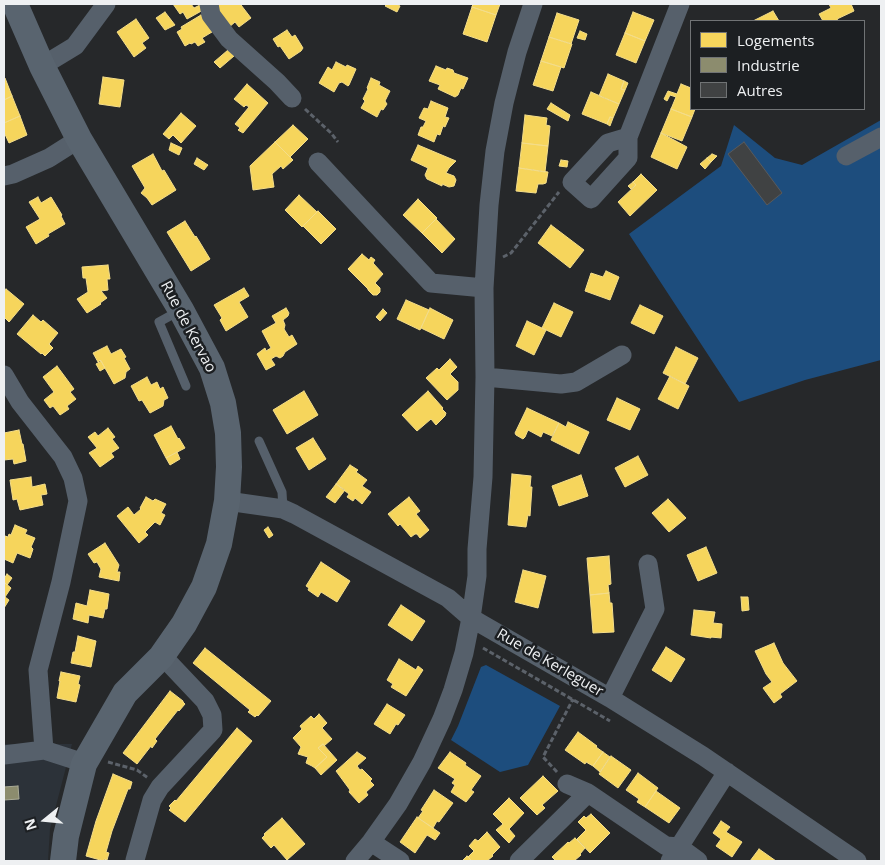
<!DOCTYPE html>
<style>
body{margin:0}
#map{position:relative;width:885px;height:865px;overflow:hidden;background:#26282a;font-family:"Open Sans",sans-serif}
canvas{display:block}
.frame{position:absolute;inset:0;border:5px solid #eef0f2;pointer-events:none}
.legend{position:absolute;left:690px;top:20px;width:175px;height:90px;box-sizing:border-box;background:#1c1f22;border:1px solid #707375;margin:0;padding:6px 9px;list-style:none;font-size:15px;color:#eef0f2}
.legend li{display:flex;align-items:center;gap:10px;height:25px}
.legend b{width:25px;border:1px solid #707375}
.north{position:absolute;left:20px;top:795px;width:50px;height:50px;-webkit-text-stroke:4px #1c1f22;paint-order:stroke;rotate:253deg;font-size:14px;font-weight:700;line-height:20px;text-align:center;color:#eef0f2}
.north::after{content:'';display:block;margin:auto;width:18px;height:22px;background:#eef0f2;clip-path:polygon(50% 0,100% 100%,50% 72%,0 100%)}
</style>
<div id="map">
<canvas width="885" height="865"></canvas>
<div class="frame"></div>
<ul class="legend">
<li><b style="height:14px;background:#f6d55c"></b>Logements</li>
<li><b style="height:14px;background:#8c8c6e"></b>Industrie</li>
<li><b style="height:14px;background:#404243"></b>Autres</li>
</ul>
<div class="north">N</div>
</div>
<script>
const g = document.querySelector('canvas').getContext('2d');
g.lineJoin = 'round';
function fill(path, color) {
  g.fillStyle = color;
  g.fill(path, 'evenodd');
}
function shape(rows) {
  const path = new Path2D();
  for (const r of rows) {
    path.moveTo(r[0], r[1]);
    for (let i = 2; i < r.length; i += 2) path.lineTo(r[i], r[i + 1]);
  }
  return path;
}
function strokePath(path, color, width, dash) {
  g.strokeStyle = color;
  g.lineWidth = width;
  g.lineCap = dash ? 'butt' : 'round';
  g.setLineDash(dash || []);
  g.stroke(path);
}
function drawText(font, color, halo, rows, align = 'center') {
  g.font = font + ' "Open Sans",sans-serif';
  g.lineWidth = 5;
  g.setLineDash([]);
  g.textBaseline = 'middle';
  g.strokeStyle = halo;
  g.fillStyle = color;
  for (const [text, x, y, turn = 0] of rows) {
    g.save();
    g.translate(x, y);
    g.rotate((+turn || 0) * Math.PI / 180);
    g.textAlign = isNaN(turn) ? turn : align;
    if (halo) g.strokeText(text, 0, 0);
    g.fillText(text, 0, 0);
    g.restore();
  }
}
fill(shape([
 [4,744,72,744,50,829,48,861,4,861]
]), '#2c3239');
fill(shape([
 [881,120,881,360,805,380,739,402,629,234,721,166,734,125,775,158,802,165],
 [486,665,560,706,528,765,500,772,451,740,458,726,481,667]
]), '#1d4d7d');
const homes = shape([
 [173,4,191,4,194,8,202,4,205,9,187,19,183,12,180,14,173,4],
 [214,4,244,4,241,5,251,18,239,27,235,22,228,28,214,4],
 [387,4,396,4,400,6,397,12,385,6,387,4],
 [473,4,500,4,496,15,472,7,473,4],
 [829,4,851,4,854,11,837,19,838,21,823,21,819,14,831,8,829,4],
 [472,7,496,15,487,42,463,34,472,7],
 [773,11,779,21,753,21,773,11],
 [165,12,175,25,165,30,156,18,165,12],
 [633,12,654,20,645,41,625,33,633,12],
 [557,13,579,20,571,44,549,37,557,13],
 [201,15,212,32,202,38,205,42,198,46,195,42,191,44,190,43,185,46,177,32,182,29,181,27,201,15],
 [136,19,149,38,142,43,146,48,134,57,117,32,136,19],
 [287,30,292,37,295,35,303,48,301,51,289,59,280,46,278,47,273,39,287,30],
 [580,31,587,34,585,40,577,38,580,31],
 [625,33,645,41,636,63,616,55,625,33],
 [549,37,572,44,564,68,541,61,549,37],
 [228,50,234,56,220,68,214,62,228,50],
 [541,61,561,67,553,91,533,85,541,61],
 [336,62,346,67,347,65,356,69,349,85,348,86,342,82,339,83,334,92,319,83,328,67,332,70,336,62],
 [436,66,446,70,447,68,453,70,454,73,468,78,463,89,461,88,458,95,455,97,438,89,440,85,429,81,436,66],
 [608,74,624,81,621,89,625,90,619,104,599,96,608,74],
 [103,77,124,80,120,107,99,104,103,77],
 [4,78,5,78,12,96,4,100,4,78],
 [371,78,380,82,379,85,390,91,385,101,387,104,383,110,381,109,377,117,361,108,365,101,363,99,368,89,367,88,371,78],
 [624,81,628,83,625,90,621,89,624,81],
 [247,84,268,103,243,133,238,130,240,128,235,124,249,107,246,105,244,107,234,99,247,84],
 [681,84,691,88,691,109,695,109,692,117,671,109,676,97,670,95,667,101,664,99,668,91,677,94,681,84],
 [591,92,619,104,613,118,610,117,607,124,582,114,591,92],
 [12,96,20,116,4,123,4,100,12,96],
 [431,101,448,108,445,117,449,118,445,127,443,126,440,135,437,134,434,142,418,135,421,127,423,127,426,121,419,118,424,108,428,109,431,101],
 [551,103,570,115,568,121,547,109,551,103],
 [671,109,692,117,682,141,661,133,671,109],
 [181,113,196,126,181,143,173,135,169,139,163,134,181,113],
 [525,115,547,118,546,125,550,126,548,146,522,143,525,115],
 [20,116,27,135,9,143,4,132,4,123,20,116],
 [610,117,613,118,610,126,607,124,610,117],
 [293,125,308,139,290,157,275,142,293,125],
 [661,133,687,147,677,169,651,157,661,133],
 [275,142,293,160,283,169,281,166,272,174,274,187,253,190,250,166,275,142],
 [171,143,182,148,179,155,169,150,171,143],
 [522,143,548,146,545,172,519,168,522,143],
 [418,145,456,161,449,168,446,173,454,176,456,180,454,186,449,187,442,184,442,186,427,179,425,175,428,168,411,160,418,145],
 [153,154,162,171,164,170,176,190,152,205,147,198,141,193,145,188,132,166,153,154],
 [712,154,717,156,711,162,707,158,712,154],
 [197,158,208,165,204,170,194,164,197,158],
 [707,158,711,162,705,169,700,164,707,158],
 [561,160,568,161,567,167,559,166,561,160],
 [519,168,548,172,546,183,543,184,538,184,536,193,516,191,519,168],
 [641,174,657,190,630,216,618,202,636,185,633,182,641,174],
 [633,182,636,185,631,189,628,186,633,182],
 [299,195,317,212,302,227,285,210,299,195],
 [38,197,41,203,51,197,62,215,61,216,65,224,48,234,49,236,36,244,26,227,40,219,29,202,38,197],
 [418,199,437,218,422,233,403,215,418,199],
 [318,211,336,229,321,244,303,226,318,211],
 [436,219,455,239,442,253,422,233,436,219],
 [185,221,195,237,196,236,210,259,191,271,167,232,185,221],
 [551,225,584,250,570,268,538,243,551,225],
 [362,254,369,260,371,257,375,260,373,263,383,274,375,283,380,288,380,292,377,295,373,295,368,290,368,289,348,269,362,254],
 [108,265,110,279,107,279,108,290,101,291,107,298,100,303,101,304,87,313,77,299,88,292,86,278,83,278,82,267,108,265],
 [606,271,619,277,610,300,585,291,591,273,603,277,606,271],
 [244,288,249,296,239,302,248,317,226,331,220,320,222,318,214,305,244,288],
 [6,289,24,304,9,322,4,317,4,292,6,289],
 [406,300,429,310,420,330,397,319,406,300],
 [554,303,573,312,561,337,542,328,554,303],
 [640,305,663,316,654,334,631,323,640,305],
 [286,308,289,313,288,316,283,320,285,325,284,329,289,337,292,335,297,344,285,352,283,356,280,358,276,356,271,359,275,365,266,370,257,354,265,348,266,351,271,348,262,331,276,323,272,316,286,308],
 [430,308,453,320,444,339,421,328,430,308],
 [383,309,387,313,380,321,376,317,383,309],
 [33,315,41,322,43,320,58,333,49,344,53,348,45,356,42,353,41,354,17,334,33,315],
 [527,321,546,330,534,355,516,346,527,321],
 [107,346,111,354,121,349,126,357,124,358,130,369,126,372,125,378,114,384,101,361,100,360,98,362,93,353,107,346],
 [676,347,698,358,685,384,663,373,676,347],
 [450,359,457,367,450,374,458,382,458,390,447,400,426,378,437,368,439,370,450,359],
 [101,361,105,368,100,371,96,364,101,361],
 [57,366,74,389,70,392,76,399,67,406,69,409,60,415,53,406,50,408,44,400,54,392,43,377,57,366],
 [670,376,689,386,678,409,658,399,670,376],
 [147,377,151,385,157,382,160,389,163,387,168,398,164,400,163,406,150,413,142,400,139,401,131,386,147,377],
 [304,391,318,415,287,434,273,410,304,391],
 [428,391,443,408,442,409,446,413,445,416,436,425,431,419,417,431,402,415,428,391],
 [617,398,640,409,630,430,607,420,617,398],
 [527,408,559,423,552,436,543,432,541,437,528,430,525,437,523,439,516,435,515,433,527,408],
 [568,422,589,432,579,454,551,440,559,423,566,427,568,422],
 [171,426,178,439,179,438,185,448,166,458,154,435,171,426],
 [108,428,115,437,112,439,119,448,111,453,114,457,100,467,89,453,97,448,88,437,95,432,98,436,108,428],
 [19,430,22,444,23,444,26,461,14,464,13,459,4,460,4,433,19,430],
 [313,438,326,459,309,470,296,448,313,438],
 [177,452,180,459,170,465,166,458,177,452],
 [638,456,648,475,625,487,615,468,638,456],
 [350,465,358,470,356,472,367,480,362,486,371,492,362,504,355,498,353,501,347,497,349,494,336,484,350,465],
 [512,474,531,476,530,487,532,487,530,516,528,515,526,527,508,525,512,474],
 [581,475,588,496,559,506,552,486,581,475],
 [31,477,32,487,45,484,47,494,41,495,43,505,20,510,17,499,13,500,10,480,31,477],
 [336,484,345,490,335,503,326,497,336,484],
 [146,497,153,501,155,499,166,504,161,513,165,515,160,525,155,522,145,532,148,535,139,543,117,516,128,507,134,515,141,509,140,508,146,497],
 [409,497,420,511,416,514,429,530,420,538,417,534,415,534,411,537,400,524,398,526,388,514,409,497],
 [668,499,686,518,669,532,652,513,668,499],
 [15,525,27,530,25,534,35,538,31,547,33,549,30,558,17,553,13,563,4,559,4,539,5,536,8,537,9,534,11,535,15,525],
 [268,527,273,535,269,538,264,530,268,527],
 [105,543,119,565,117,572,120,572,119,581,99,577,101,569,97,562,94,563,88,554,105,543],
 [706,547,717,573,698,581,687,555,706,547],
 [609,556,611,584,608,585,609,593,590,595,587,558,609,556],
 [321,562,350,581,337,602,321,592,318,597,308,590,309,588,306,586,321,562],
 [523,570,546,576,538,608,515,602,523,570],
 [7,574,12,578,7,585,4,582,4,579,7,574],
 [4,582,11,588,5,597,9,600,4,608,4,582],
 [90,590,109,594,107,609,105,609,103,618,89,615,88,623,73,619,76,603,87,606,90,590],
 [609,593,610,603,612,603,614,632,593,633,590,595,609,593],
 [741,597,748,597,749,610,742,611,741,597],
 [401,605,425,621,412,641,388,625,401,605],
 [694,610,715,612,713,623,722,624,721,638,711,637,711,638,691,635,694,610],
 [78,636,96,641,91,667,71,663,73,652,75,652,78,636],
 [774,643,783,663,797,681,780,694,782,697,774,703,763,688,772,682,766,674,755,651,774,643],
 [666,647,685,659,671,682,652,670,666,647],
 [205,648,271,701,258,716,257,715,255,717,248,712,250,710,193,663,205,648],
 [399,659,416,670,418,666,423,670,406,696,391,687,393,684,387,680,399,659],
 [61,672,80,676,78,684,80,685,76,702,57,698,60,681,59,681,61,672],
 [170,691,183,701,183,702,185,704,179,711,178,710,155,739,157,741,152,748,151,746,137,764,123,753,170,691],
 [387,704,405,715,398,725,396,724,390,734,374,724,387,704],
 [319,714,327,723,322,728,332,739,324,746,323,744,318,748,327,757,315,768,312,766,306,763,308,757,298,754,301,747,293,738,302,729,300,726,311,716,314,719,319,714],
 [237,728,252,741,185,822,169,810,171,808,169,806,175,800,176,801,237,728],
 [578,732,597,746,596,747,603,752,593,766,586,762,585,764,565,750,578,732],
 [323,744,337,760,321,775,315,768,327,757,318,748,323,744],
 [357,752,366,758,357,766,360,770,362,769,372,779,370,781,374,785,366,792,368,795,359,803,349,792,350,790,336,771,357,752],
 [450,752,466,763,465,765,481,776,471,790,474,792,466,802,451,792,455,785,452,783,455,779,438,768,450,752],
 [603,752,610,757,600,772,593,766,603,752],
 [611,756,631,770,618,788,599,774,611,756],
 [638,773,658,788,645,807,637,802,639,799,626,790,638,773],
 [113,774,132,782,130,789,128,789,112,831,106,852,109,853,107,860,104,859,104,861,86,856,96,821,113,774],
 [543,776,558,791,542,805,545,808,537,815,520,798,543,776],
 [434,790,453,803,439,822,437,821,433,828,418,818,423,811,421,810,434,790],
 [656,791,680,808,669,823,645,807,656,791],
 [509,798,524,813,509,829,515,836,509,843,496,830,503,824,493,814,509,798],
 [591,814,610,833,590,853,577,839,586,830,578,822,584,816,586,818,591,814],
 [417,817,440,833,435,840,427,835,415,853,400,842,417,817],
 [282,818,305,844,287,860,274,845,271,848,262,838,265,835,264,834,282,818],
 [721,821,730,827,726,832,742,842,732,857,716,846,721,839,713,833,721,821],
 [487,832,500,847,492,855,493,856,487,861,472,861,468,857,474,851,469,846,475,839,478,841,487,832],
 [575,838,585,848,580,854,581,855,574,861,556,861,552,857,568,842,569,843,575,838],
 [759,849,776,861,750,861,759,849],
 [467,856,472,861,462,861,467,856]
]);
fill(homes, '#f6d55c');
strokePath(homes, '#f4dd89', 1);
const industry = shape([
 [18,786,19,799,4,800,4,787,18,786]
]);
fill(industry, '#8c8c6e');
strokePath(industry, '#a9aa96', 1);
const building = shape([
 [744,142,782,193,767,205,728,154,744,142]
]);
fill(building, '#404243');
strokePath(building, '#595a5c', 1);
strokePath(shape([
 [305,109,331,133,338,142],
 [503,257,511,253,559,192],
 [483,648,610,721],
 [108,762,137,770,148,778],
 [557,772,543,757,573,699]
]), '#5c626a', 3, [5, 2.5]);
strokePath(shape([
 [179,311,159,322,186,386],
 [259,441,282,492,283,509]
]), '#56606b', 9);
strokePath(shape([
 [209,4,211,15,229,39,277,82,292,98],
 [42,66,75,46,106,4],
 [628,137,608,143,572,182,591,199,628,158,628,137,680,4],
 [846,156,881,137],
 [318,162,431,283,484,288],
 [4,176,13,174,49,158,79,139],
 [4,375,20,402,63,457,73,478,78,501,61,582,38,670,44,750],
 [485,377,561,384,576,382,622,355],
 [227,501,283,509,294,514,448,598,471,618,610,698,703,756,857,861],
 [610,698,655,609,648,564],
 [4,755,44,750,75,760,84,764],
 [567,784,588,793],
 [371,842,400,861],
 [135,860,152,800,160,787,213,730,212,715,205,701,170,664,161,657],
 [355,861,371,842,398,804,422,762,442,719,453,690,464,653,471,618,477,576,477,549,483,477,485,377,484,288,489,205,495,151,504,103,517,52,533,4],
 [519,861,588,793,666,846,679,847,698,861],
 [670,861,727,772]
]), '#56606b', 19);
strokePath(shape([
 [15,4,42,66,79,139,181,310,212,368,223,403,228,433,229,467,227,501,219,544,204,587,184,624,161,657,125,693,84,764,66,836,63,861]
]), '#59646f', 26);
drawText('15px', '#eef0f2', '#1c1f22', [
 ["Rue de Kervao",188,327,62],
 ["Rue de Kerleguer",550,663,30]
]);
</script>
